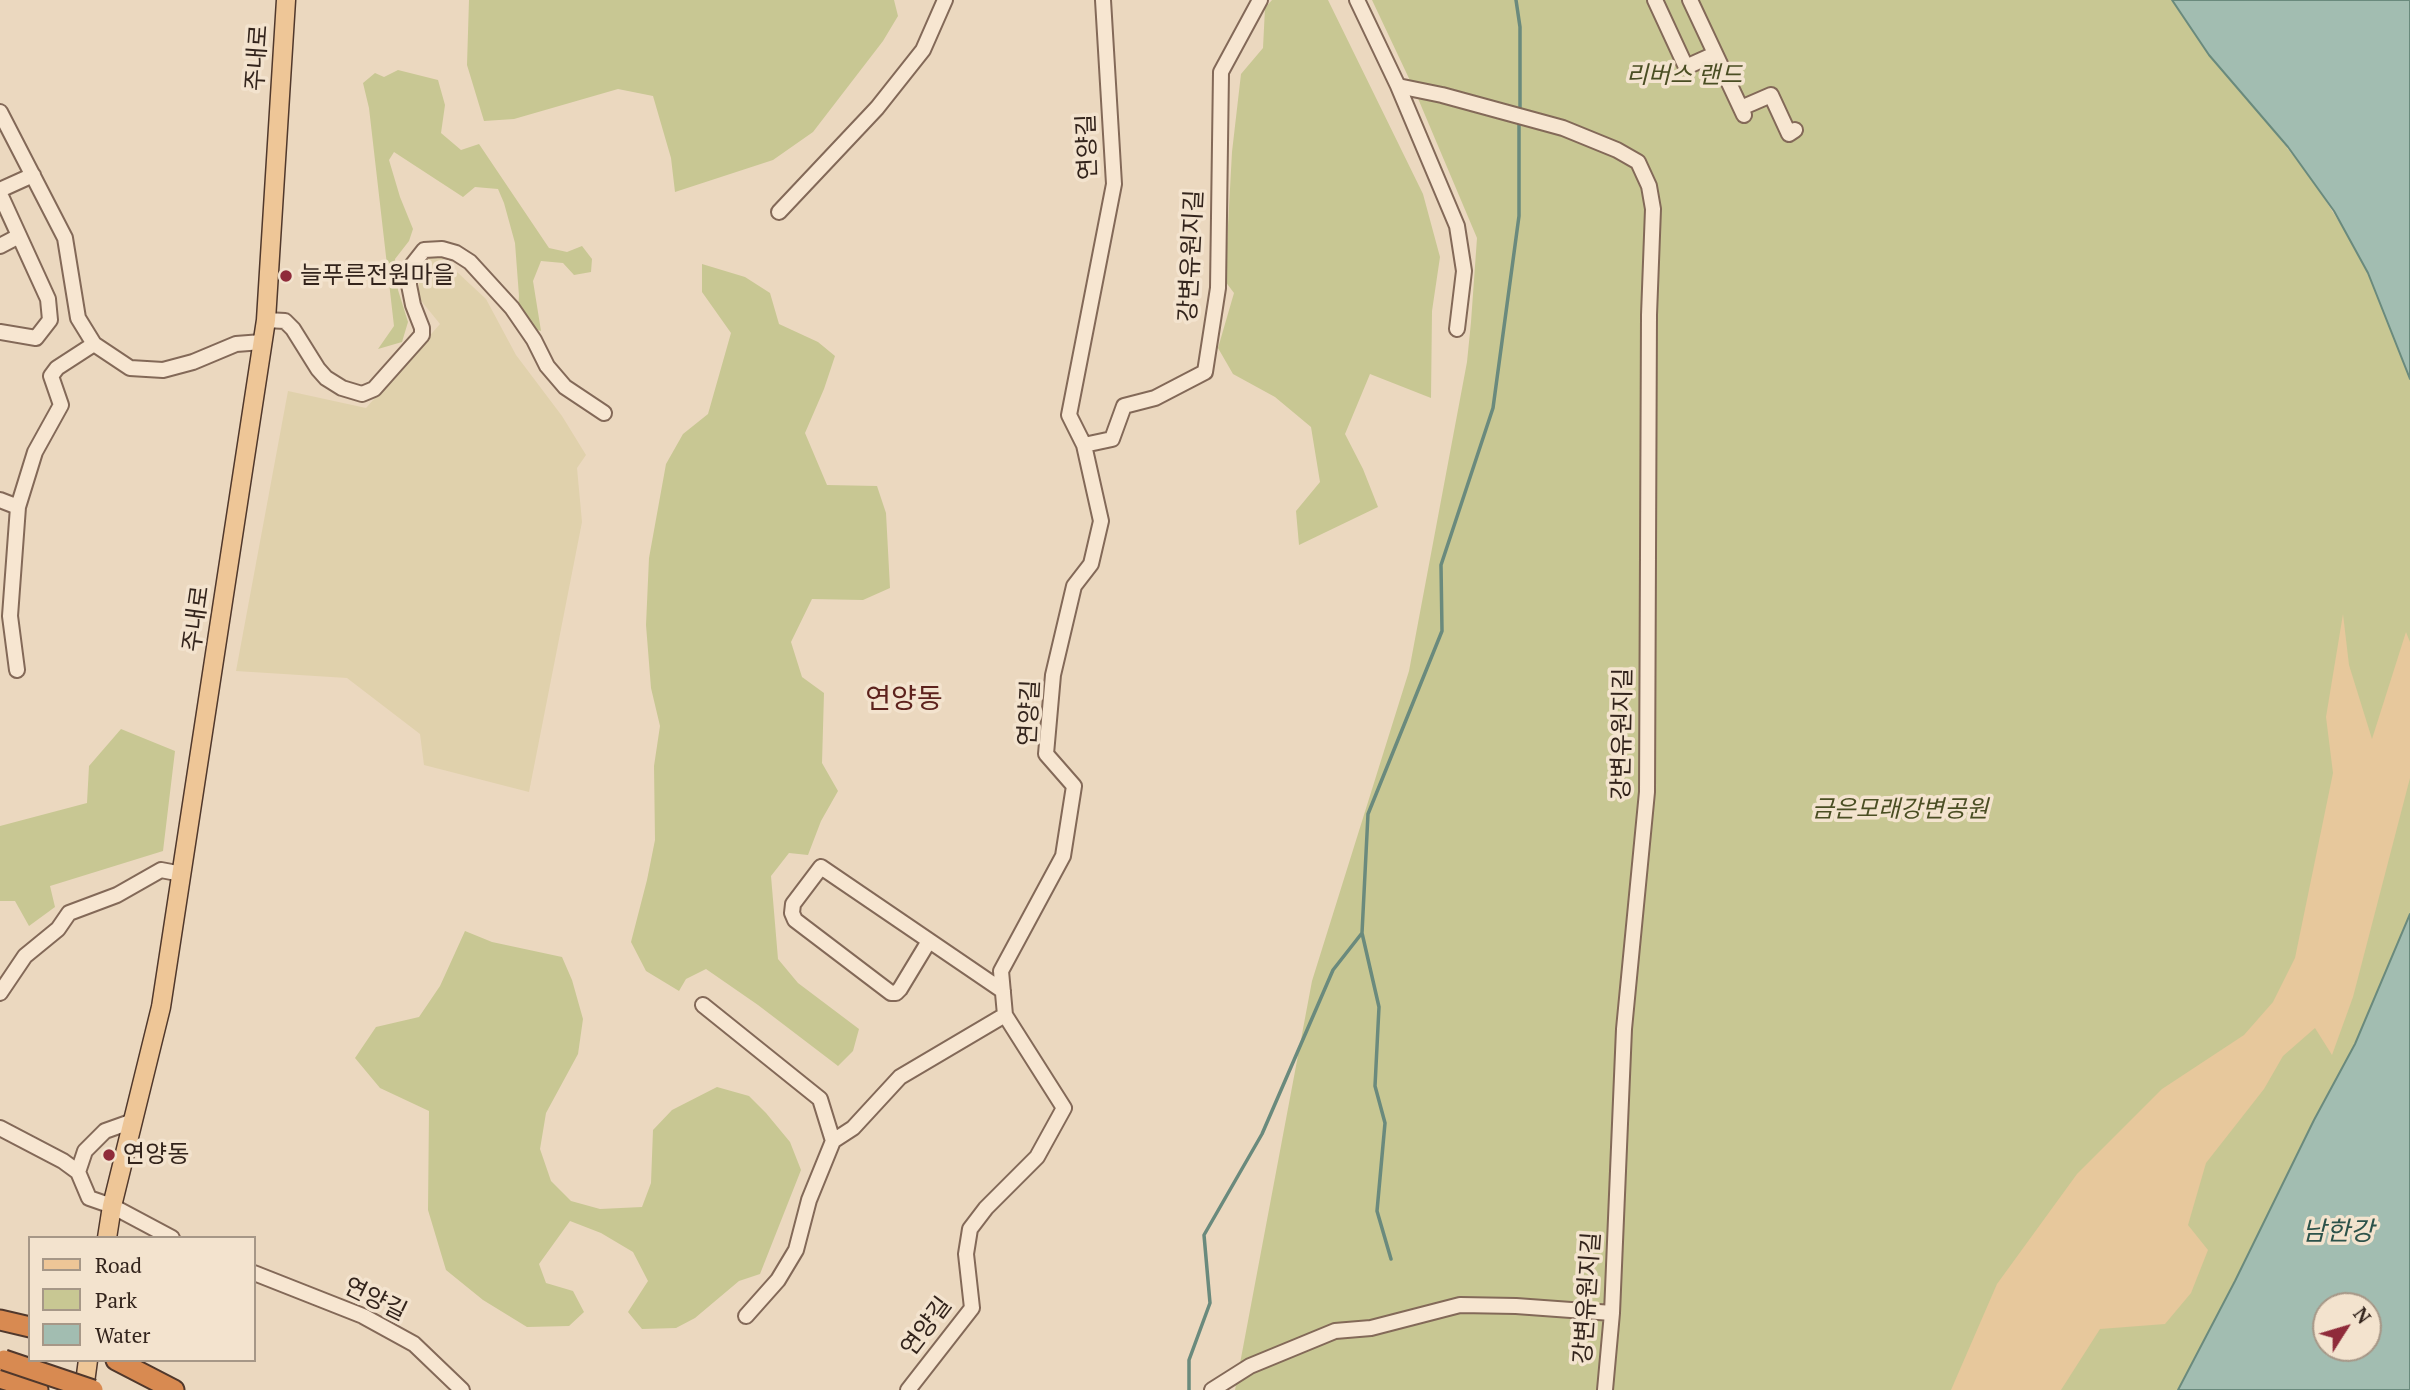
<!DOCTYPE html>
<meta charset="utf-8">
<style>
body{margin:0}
#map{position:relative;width:2410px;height:1390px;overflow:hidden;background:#ebd8bf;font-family:"PT Serif",serif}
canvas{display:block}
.legend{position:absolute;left:28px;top:1236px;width:228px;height:126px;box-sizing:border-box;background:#f3e3ce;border:2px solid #a69787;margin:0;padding:9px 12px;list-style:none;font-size:21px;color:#33241c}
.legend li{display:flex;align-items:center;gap:14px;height:35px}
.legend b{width:35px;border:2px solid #a69787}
.north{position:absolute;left:2312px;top:1292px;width:70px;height:70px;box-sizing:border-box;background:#f3e3ce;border:2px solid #a69787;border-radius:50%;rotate:53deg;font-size:19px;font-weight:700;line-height:28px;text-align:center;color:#33241c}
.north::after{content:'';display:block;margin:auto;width:24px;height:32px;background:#8f2b3a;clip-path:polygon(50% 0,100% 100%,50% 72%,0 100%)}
</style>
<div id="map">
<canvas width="2410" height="1390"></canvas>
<ul class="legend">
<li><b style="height:9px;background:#eec697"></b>Road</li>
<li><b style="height:19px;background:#c8c793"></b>Park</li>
<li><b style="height:19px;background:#a2bdb1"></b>Water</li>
</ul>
<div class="north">N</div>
</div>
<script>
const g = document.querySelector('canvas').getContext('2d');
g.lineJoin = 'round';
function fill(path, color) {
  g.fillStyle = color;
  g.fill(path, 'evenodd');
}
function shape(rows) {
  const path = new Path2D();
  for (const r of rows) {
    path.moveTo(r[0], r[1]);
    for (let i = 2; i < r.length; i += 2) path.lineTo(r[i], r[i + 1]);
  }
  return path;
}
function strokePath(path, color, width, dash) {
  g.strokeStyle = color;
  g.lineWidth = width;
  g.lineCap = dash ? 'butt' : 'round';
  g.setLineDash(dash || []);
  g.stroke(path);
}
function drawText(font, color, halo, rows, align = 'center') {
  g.font = font + ' "PT Serif","Noto Sans KR",serif';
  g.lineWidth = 7;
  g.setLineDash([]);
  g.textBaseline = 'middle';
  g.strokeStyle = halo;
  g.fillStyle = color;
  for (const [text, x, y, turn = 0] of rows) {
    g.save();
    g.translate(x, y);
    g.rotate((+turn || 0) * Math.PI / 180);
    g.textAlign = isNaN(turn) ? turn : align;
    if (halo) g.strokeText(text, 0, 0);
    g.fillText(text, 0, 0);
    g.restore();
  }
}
fill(shape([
 [430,257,442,258,486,299,516,355,562,416,586,455,577,468,582,522,529,792,424,765,420,734,347,678,236,671,288,391,366,408,440,324,418,297,420,267]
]), '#e0d1ac');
fill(shape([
 [469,0,894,0,898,16,883,41,813,132,773,160,675,192,671,158,653,96,618,89,514,119,484,121,467,65],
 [1272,0,1328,0,1423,194,1440,257,1432,311,1431,398,1370,374,1345,434,1363,469,1378,507,1299,545,1296,511,1320,482,1311,427,1275,397,1233,374,1218,348,1234,293,1225,281,1232,152,1241,74,1263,48,1265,8],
 [1372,0,2172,0,2209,55,2258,111,2314,182,2353,244,2368,273,2410,379,2410,914,2355,1044,2314,1120,2235,1281,2178,1390,1235,1390,1312,981,1409,671,1467,362,1471,322,1477,238,1414,89],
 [398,70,438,80,445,105,441,133,461,150,479,144,549,248,567,252,582,246,592,259,591,272,574,275,563,263,541,261,533,281,541,331,531,328,518,310,519,296,515,243,504,203,498,189,475,187,463,197,394,152,389,160,400,197,413,229,409,241,395,259,398,290,408,322,402,342,378,349,394,326,369,108,363,83,375,73,384,77],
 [702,264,745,277,770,293,779,324,818,342,835,356,824,389,805,433,827,485,877,486,886,513,890,588,863,600,812,599,791,642,802,677,824,693,822,763,838,791,821,821,808,855,789,853,771,876,778,959,798,983,859,1029,853,1051,838,1066,758,1005,706,969,686,979,679,991,646,971,631,942,647,880,655,840,654,766,660,726,651,688,646,625,649,558,666,464,683,434,708,414,731,333,702,292],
 [121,729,175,751,163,851,50,886,55,907,29,926,15,901,0,901,0,826,87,803,89,766],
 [465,931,492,942,562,957,572,980,583,1019,578,1054,546,1113,540,1149,551,1181,571,1201,600,1209,642,1207,651,1183,653,1130,672,1110,717,1087,749,1096,766,1113,790,1142,801,1170,760,1274,739,1281,695,1318,676,1328,642,1329,628,1312,648,1281,633,1252,601,1233,570,1221,539,1264,546,1283,573,1291,584,1312,569,1326,527,1327,483,1300,446,1270,428,1210,429,1111,380,1088,355,1058,376,1027,419,1017,440,986]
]), '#c8c793');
fill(shape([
 [2343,614,2349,665,2372,739,2406,632,2410,642,2410,778,2353,997,2332,1055,2315,1028,2283,1056,2264,1089,2206,1163,2188,1225,2208,1250,2191,1293,2165,1324,2100,1329,2061,1390,1951,1390,1997,1284,2077,1174,2162,1089,2244,1035,2273,1002,2295,958,2333,773,2326,717]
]), '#e7c89c');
const water = shape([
 [2172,0,2410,0,2410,379,2368,273,2334,211,2288,147,2209,55,2172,0],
 [2410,914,2410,1390,2178,1390,2235,1281,2314,1120,2355,1044,2410,914],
 [2326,1306,2368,1306,2368,1348,2326,1348,2326,1306]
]);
fill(water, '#a2bdb1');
strokePath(water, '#6a8a7d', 2);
strokePath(shape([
 [1516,0,1520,27,1520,111],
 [1391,1259,1377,1211,1385,1123,1375,1086,1379,1007,1362,933,1368,814,1442,631,1441,565,1493,408,1519,216,1519,119],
 [1189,1390,1189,1360,1210,1303,1204,1235,1262,1134,1333,970,1362,933]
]), '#6a8a7d', 3.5);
const minor = shape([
 [1357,0,1398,86,1457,226,1464,271,1457,329],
 [1655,0,1686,67,1715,54],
 [1690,0,1744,115],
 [1398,86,1442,95,1563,128,1617,150,1638,162,1649,186,1653,209,1649,315,1647,792,1624,1029,1612,1313,1605,1390],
 [1741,108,1771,95,1789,134,1795,130],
 [0,112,65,238,78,318,94,344,130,368,163,370,193,362,236,344,262,342],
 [0,190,33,175],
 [0,194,48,299,50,320,36,338,0,332],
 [779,212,877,108,923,50,945,0],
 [0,246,19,236],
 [266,320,285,321,293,329,318,369,326,378,342,388,362,394,374,389,422,335,422,328,413,305,409,285,409,269,424,250,442,249,456,253,470,262,512,308,534,340,547,366,565,387,604,413],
 [1084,445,1112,439,1124,406,1155,398,1205,372,1218,288,1221,72,1260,0],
 [0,500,18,507],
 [17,670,10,616,18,507,35,452,61,405,51,376,57,368,94,344],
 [929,941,900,989,896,993,891,993,795,920,792,913,793,904,821,867,1003,991],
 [0,993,25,956,58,929,69,913,117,895,161,870,182,874],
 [703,1005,820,1099,833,1141],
 [0,1128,63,1161,78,1172,89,1198,112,1206,172,1238],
 [78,1172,85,1151,105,1131,133,1121],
 [254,1273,363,1316,414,1344,462,1390],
 [746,1316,778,1280,796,1250,809,1200,833,1141,853,1128,900,1077,1005,1015],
 [908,1390,972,1308,966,1254,970,1229,986,1208,1037,1157,1064,1108,1005,1015,1001,971,1063,856,1074,786,1046,754,1053,675,1074,586,1091,564,1101,521,1084,445,1069,415,1114,184,1103,0],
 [1212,1390,1250,1366,1335,1331,1371,1328,1460,1305,1516,1306,1612,1313]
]);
const major = shape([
 [107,1238,112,1206,161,1007,266,320,286,0],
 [84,1390,88,1360]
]);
const highway = shape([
 [0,1320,30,1327],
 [116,1360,174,1390],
 [0,1378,38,1390]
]);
strokePath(minor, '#836958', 18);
strokePath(major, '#50382c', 21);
strokePath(highway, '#50382c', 23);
strokePath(minor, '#f7e6d1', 14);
strokePath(major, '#eec697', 18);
strokePath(highway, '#d88a51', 19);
const highwayBridge = shape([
 [4,1360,93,1390]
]);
strokePath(highwayBridge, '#50382c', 23, []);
strokePath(highwayBridge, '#d88a51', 19);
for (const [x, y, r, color] of [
 [286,276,7,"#8f2b3a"],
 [109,1155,7,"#8f2b3a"]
]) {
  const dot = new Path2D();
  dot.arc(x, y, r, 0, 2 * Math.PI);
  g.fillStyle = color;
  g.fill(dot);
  strokePath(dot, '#f3e3ce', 2.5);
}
drawText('24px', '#33241c', '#f3e3ce', [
 ["주내로",258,58,-86],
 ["연양길",1088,147,-92],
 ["강변유원지길",1192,256,-87],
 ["주내로",197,619,-82],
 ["연양길",1030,713,-87],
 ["강변유원지길",1623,734,-89],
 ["강변유원지길",1588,1298,-86],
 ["연양길",375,1300,26],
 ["연양길",927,1327,-53]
]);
drawText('italic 24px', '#4a4e23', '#f3e3ce', [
 ["리버스 랜드",1684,76],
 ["금은모래강변공원",1900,810]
]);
drawText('24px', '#33241c', '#f3e3ce', [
 ["늘푸른전원마을",300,276],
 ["연양동",123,1155]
], 'left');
drawText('italic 26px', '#2c524a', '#f3e3ce', [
 ["남한강",2338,1233]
]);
drawText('28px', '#5d221d', '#f3e3ce', [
 ["연양동",904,700]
]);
</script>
